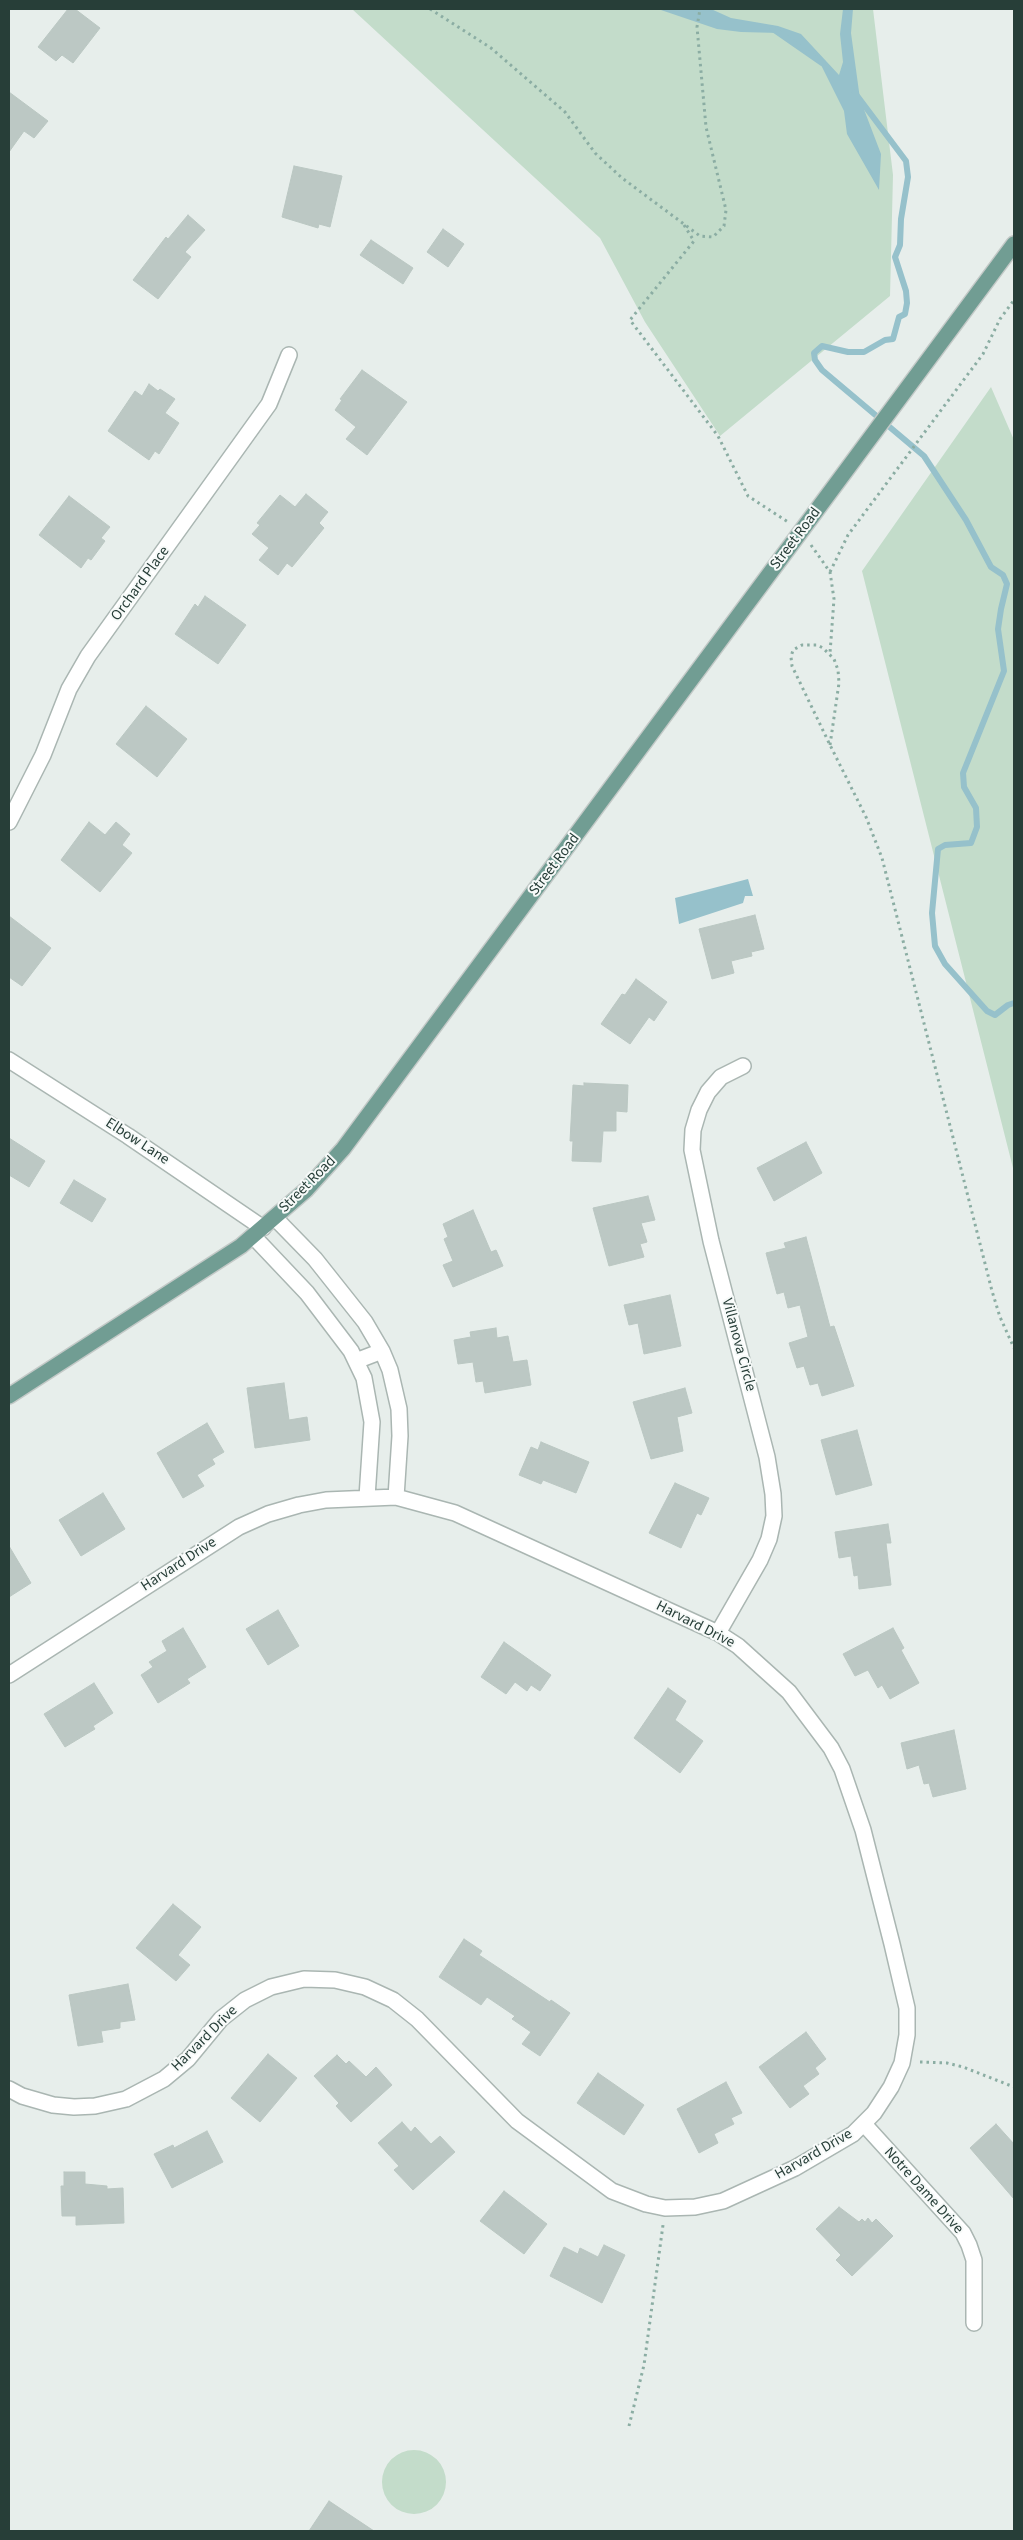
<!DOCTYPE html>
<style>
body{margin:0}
#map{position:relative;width:1023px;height:2540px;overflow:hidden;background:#e7eeeb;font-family:"Source Sans 3",sans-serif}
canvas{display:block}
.frame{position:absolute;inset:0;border:10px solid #273e38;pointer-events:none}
</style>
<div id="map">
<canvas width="1023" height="2540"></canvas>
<div class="frame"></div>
</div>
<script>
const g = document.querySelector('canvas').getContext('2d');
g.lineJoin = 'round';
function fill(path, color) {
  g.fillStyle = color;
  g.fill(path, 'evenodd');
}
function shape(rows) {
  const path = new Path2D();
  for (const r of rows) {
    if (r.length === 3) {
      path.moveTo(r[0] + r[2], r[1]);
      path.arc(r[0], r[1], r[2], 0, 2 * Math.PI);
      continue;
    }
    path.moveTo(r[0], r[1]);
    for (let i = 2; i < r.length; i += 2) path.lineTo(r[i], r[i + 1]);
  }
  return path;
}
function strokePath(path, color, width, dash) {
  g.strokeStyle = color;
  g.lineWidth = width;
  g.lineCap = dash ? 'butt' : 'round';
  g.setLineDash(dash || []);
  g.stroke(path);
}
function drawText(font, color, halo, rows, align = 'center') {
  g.font = font + ' "Source Sans 3",sans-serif';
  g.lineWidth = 4;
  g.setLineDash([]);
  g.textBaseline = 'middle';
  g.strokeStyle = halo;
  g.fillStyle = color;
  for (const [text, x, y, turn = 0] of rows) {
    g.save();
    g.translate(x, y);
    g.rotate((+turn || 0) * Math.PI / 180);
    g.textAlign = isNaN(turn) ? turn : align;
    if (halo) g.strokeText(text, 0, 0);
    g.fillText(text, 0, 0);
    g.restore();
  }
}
fill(shape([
 [352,9,873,9,893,175,890,296,720,436,645,322,600,238],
 [991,387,1014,440,1014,1172,862,571],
 [414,2482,32]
]), '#c3dcca');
fill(shape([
 [658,9,711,9,731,18,778,26,801,34,839,75,843,62,840,34,843,9,853,9,851,33,860,99,881,154,879,190,847,134,844,111,819,61,779,33,741,32,717,29],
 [748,879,753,896,745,896,743,903,679,924,675,898]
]), '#96c1cb');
strokePath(shape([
 [773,29,822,63],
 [855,93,906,161,908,177,901,219,900,245,895,257,906,291,907,303,905,314,899,317,893,339,885,340,864,352,848,352,822,346,814,353,815,360,822,370,924,456,966,520,991,567,1003,575,1007,584,1001,609,998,629,1004,671,963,773,964,787,976,808,977,827,971,843,945,845,938,849,932,913,935,946,945,964,987,1011,995,1015,1008,1005,1014,1003]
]), '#96c1cb', 6);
const building = shape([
 [68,9,75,9,100,28,73,63,62,55,56,61,38,47,68,9],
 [9,92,48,121,34,138,24,131,9,152,9,92],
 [294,166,342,176,330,227,319,224,318,228,282,217,294,166],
 [188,215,205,230,185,252,191,257,158,299,133,280,166,237,168,239,188,215],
 [443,229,464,244,448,267,427,252,443,229],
 [371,240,413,268,403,284,360,255,371,240],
 [362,370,407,402,367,455,346,439,356,427,335,410,342,400,340,399,362,370],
 [149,384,158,391,160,389,175,399,165,413,179,423,159,454,155,451,149,460,108,431,135,391,142,396,149,384],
 [306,494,328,512,319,523,324,528,292,567,287,563,278,575,259,560,269,548,252,534,260,525,257,523,280,495,295,507,306,494],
 [69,496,110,527,101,538,105,541,91,560,88,558,81,568,39,535,69,496],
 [205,596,246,625,218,664,175,634,195,604,198,607,205,596],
 [146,706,187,739,157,777,116,744,146,706],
 [89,822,105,835,116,822,130,834,122,845,132,853,100,892,61,860,89,822],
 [755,915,764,949,751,952,752,956,731,961,734,973,712,979,699,929,755,915],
 [9,916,51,948,22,986,9,977,9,916],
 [636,979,667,1002,654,1021,649,1017,630,1044,601,1024,622,994,625,995,636,979],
 [584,1083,628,1085,627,1112,616,1111,616,1131,603,1131,601,1162,572,1161,573,1141,570,1141,573,1085,584,1086,584,1083],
 [9,1138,45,1161,29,1187,9,1175,9,1138],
 [806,1142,822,1173,774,1201,757,1168,806,1142],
 [74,1180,106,1199,92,1222,60,1203,74,1180],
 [648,1196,655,1220,641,1223,647,1242,640,1244,644,1257,609,1266,593,1208,648,1196],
 [473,1210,491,1252,496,1250,503,1266,453,1287,443,1265,453,1261,444,1239,448,1237,443,1224,473,1210],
 [806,1237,830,1327,834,1326,854,1386,822,1396,818,1383,810,1385,804,1366,797,1368,789,1343,808,1337,800,1305,788,1308,784,1292,777,1294,766,1253,786,1248,784,1243,806,1237],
 [670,1295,681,1346,644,1354,638,1323,629,1325,624,1305,670,1295],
 [496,1328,497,1338,508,1336,513,1362,527,1360,531,1385,485,1393,483,1381,476,1382,473,1362,458,1364,454,1340,471,1337,470,1332,496,1328],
 [284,1383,289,1420,307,1417,310,1440,255,1448,247,1388,284,1383],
 [685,1388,692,1413,677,1417,683,1451,651,1459,633,1402,685,1388],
 [207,1423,224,1452,212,1459,215,1464,197,1475,204,1486,183,1498,157,1453,207,1423],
 [857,1430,872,1485,836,1495,821,1440,857,1430],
 [541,1442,589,1462,576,1493,543,1480,541,1484,519,1475,531,1447,538,1450,541,1442],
 [675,1483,709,1498,701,1515,697,1513,681,1548,649,1533,675,1483],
 [103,1493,125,1529,81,1556,59,1520,103,1493],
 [888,1524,891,1543,886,1543,891,1585,859,1589,858,1575,854,1576,851,1556,839,1558,835,1532,888,1524],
 [9,1546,31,1583,9,1597,9,1546],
 [278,1610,299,1646,268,1665,246,1629,278,1610],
 [183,1628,206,1667,187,1679,190,1683,158,1703,141,1675,153,1667,149,1662,167,1651,162,1641,183,1628],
 [893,1628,904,1648,901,1650,919,1683,890,1699,882,1685,878,1688,868,1670,855,1676,843,1654,893,1628],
 [504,1642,551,1675,540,1691,531,1685,527,1691,515,1682,506,1694,481,1677,504,1642],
 [94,1683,113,1713,93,1726,95,1729,65,1747,44,1714,94,1683],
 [668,1688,686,1701,675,1720,703,1741,680,1773,634,1738,668,1688],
 [954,1730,966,1789,933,1797,929,1783,924,1784,919,1765,907,1769,901,1743,954,1730],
 [173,1904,201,1927,178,1955,190,1965,176,1981,136,1948,173,1904],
 [464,1939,482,1951,479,1955,550,2002,551,2000,570,2013,540,2056,522,2044,531,2032,512,2019,515,2016,487,1997,481,2005,439,1977,464,1939],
 [128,1984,135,2020,120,2022,120,2028,101,2031,103,2042,78,2046,69,1995,128,1984],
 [806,2032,826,2059,815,2068,819,2074,803,2086,809,2094,790,2108,759,2067,806,2032],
 [268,2054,297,2078,260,2122,231,2098,268,2054],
 [337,2055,346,2064,349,2061,366,2077,376,2067,392,2085,351,2122,336,2106,339,2103,314,2076,337,2055],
 [598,2073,644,2105,624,2135,577,2103,598,2073],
 [726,2082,742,2113,731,2118,734,2124,714,2134,718,2143,699,2153,677,2109,726,2082],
 [402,2122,411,2132,415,2127,431,2144,440,2136,455,2152,413,2190,394,2170,399,2166,378,2143,402,2122],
 [996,2124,1014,2144,1014,2199,970,2148,996,2124],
 [207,2131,223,2162,172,2188,154,2154,173,2145,174,2148,207,2131],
 [64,2172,85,2172,85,2184,107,2186,107,2189,123,2188,124,2223,76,2225,76,2216,62,2216,61,2186,64,2186,64,2172],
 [504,2191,547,2224,524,2254,480,2221,504,2191],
 [839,2207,859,2222,862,2219,865,2222,868,2218,872,2223,876,2219,893,2236,852,2276,836,2260,841,2255,816,2229,839,2207],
 [604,2245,625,2255,602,2303,550,2276,564,2247,578,2254,580,2248,598,2257,604,2245],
 [329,2501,374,2531,309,2531,329,2501]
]);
fill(building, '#bcc8c4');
strokePath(building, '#bac7c2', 1);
const minor = shape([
 [9,822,43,755,69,689,88,656,269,404,289,355],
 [9,1060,128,1136,263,1228],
 [275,1218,315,1259,365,1322,382,1351,390,1370,399,1409,400,1436,396,1497],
 [253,1236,307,1293,351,1351,364,1378,372,1422,367,1497],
 [356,1361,382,1351],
 [718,1633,760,1560,769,1539,774,1516,773,1494,767,1457,711,1241,692,1150,693,1130,699,1110,708,1092,721,1077,743,1066],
 [9,1675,239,1527,268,1514,299,1505,326,1500,396,1497,455,1513,718,1633,738,1646,789,1692,831,1748,842,1769,863,1830,892,1944,907,2008,907,2035,902,2063,891,2087,874,2113,853,2134,795,2168,723,2201,695,2207,665,2208,646,2204,612,2191,517,2121,417,2019,393,2000,365,1987,335,1980,304,1979,271,1987,245,2000,221,2019,188,2059,164,2079,126,2099,95,2106,74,2107,53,2105,22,2096,9,2089],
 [864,2124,963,2233,969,2245,974,2260,974,2323]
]);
const major = shape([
 [9,1396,241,1246,306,1190,343,1149,1014,244]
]);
strokePath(minor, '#aab6b2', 18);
strokePath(major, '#c3c9c7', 18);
strokePath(shape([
 [430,9,491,48,565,112,595,153,622,178,700,236,713,237,724,226,726,210,706,127,697,27,700,9],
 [684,225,694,241,630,320,718,436,748,496,788,522],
 [811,545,830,572,834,599,830,653],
 [830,572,848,535,983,354,1000,319,1014,300],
 [830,745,839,683,838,670,834,659,823,648,817,645,802,645,793,650,791,657,792,666,830,745,866,817,882,858,992,1291,1000,1317,1014,1348],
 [920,2062,947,2063,963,2067,1014,2087],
 [629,2426,644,2365,663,2225]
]), '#8bada3', 3, [2.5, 4]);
strokePath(minor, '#fff', 15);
strokePath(major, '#719d93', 15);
drawText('15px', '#273e38', '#f7faf9', [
 ["Street Road",796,539,-53],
 ["Orchard Place",141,584,-54],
 ["Street Road",555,865,-53],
 ["Elbow Lane",137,1142,33],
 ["Street Road",308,1185,-45],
 ["Villanova Circle",738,1345,75],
 ["Harvard Drive",179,1565,-33],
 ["Harvard Drive",695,1625,27],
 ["Harvard Drive",205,2039,-45],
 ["Harvard Drive",814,2155,-30],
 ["Notre Dame Drive",923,2191,48]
]);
</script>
